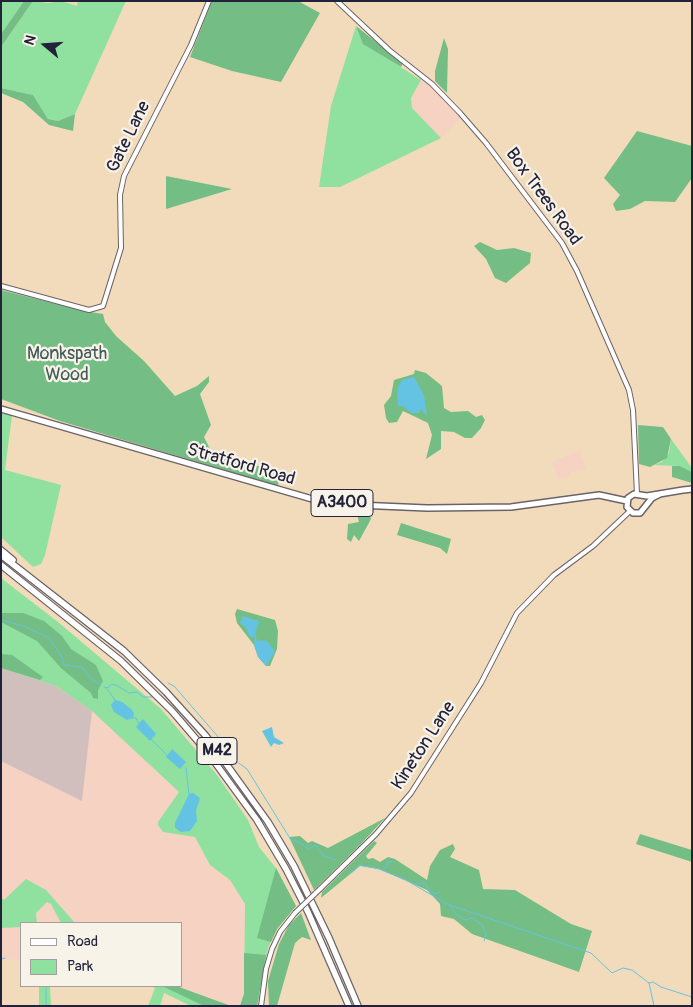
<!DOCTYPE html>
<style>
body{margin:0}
#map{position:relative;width:693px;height:1007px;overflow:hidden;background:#f2dbbb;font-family:Pangolin,sans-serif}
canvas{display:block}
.frame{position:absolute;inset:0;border:2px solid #22223b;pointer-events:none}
.legend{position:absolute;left:20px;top:922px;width:162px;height:65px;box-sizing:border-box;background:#f7f3e8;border:1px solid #a29fa3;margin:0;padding:6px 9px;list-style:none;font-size:15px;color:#22223b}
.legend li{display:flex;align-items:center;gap:10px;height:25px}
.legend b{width:25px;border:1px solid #a29fa3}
.north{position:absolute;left:20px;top:20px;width:50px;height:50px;-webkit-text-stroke:4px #f7f3e8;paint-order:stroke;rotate:288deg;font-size:14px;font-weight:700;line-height:20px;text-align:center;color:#22223b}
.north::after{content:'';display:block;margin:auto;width:18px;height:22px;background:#22223b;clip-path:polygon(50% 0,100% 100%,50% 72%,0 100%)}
</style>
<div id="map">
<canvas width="693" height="1007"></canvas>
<div class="frame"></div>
<ul class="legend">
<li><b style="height:6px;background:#fff"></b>Road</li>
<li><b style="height:14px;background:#90e09f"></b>Park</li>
</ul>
<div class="north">N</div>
</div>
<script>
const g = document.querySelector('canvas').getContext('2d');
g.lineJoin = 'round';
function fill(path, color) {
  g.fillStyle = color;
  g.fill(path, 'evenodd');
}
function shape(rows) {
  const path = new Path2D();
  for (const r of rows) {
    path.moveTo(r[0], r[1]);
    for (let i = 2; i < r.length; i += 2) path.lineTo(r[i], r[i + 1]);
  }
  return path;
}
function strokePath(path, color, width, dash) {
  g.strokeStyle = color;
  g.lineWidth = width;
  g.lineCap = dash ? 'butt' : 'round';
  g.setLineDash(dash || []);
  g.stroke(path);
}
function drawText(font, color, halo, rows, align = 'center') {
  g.font = font + ' Pangolin,sans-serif';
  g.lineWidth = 4.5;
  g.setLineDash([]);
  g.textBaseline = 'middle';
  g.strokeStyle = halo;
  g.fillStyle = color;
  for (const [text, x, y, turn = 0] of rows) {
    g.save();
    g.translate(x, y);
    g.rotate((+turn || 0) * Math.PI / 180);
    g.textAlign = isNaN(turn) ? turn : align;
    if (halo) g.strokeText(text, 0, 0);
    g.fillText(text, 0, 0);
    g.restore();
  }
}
fill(shape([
 [421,80,431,87,461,118,441,138,412,108,411,98],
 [580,450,586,469,570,472,570,476,558,479,552,462],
 [1,668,56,686,92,711,180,792,158,822,163,832,195,837,210,865,230,880,245,904,244,994,240,1006,231,1006,176,986,181,986,181,923,21,923,21,959,1,960]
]), '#f6d2c3');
fill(shape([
 [1,668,56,686,92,711,82,801,1,761]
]), '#d1bfbd');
fill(shape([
 [1,1,24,1,1,34],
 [33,1,48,3,61,1,77,6,78,1,126,1,75,114,58,121,48,119,33,95,1,88,1,47],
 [356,26,364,44,421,80,411,98,412,108,441,138,340,187,319,187,331,106],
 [1,413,12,415,5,470,61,485,45,555,41,564,33,567,1,537],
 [671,439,692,468,692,472,680,466,654,465,662,462,669,453],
 [1,578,58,622,161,709,217,775,248,820,259,847,276,868,296,906,277,929,268,948,257,1006,240,1006,244,994,245,904,230,880,210,865,195,837,163,832,158,825,158,822,179,792,92,711,56,686,1,668],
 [26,879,46,890,75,923,61,923,51,904,47,902,36,913,37,923,21,923,21,927,1,928,1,897,4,900],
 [39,986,50,986,51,1006,39,1006],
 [151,986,176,986,231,1006,191,1006,164,993,160,1006,148,1006,155,988]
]), '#90e09f');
fill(shape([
 [24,1,33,1,1,47,1,34],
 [212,1,298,1,320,13,281,82,232,71,190,57],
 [356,26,403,63,401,67,363,44],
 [444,38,448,49,447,93,435,81,435,71],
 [1,88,33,95,48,119,58,121,75,114,73,131,49,125,23,102,1,93],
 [637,131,692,146,692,178,675,202,645,201,630,209,616,211,613,204,620,195,604,178],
 [166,176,232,189,166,209],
 [480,242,497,250,514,248,531,253,530,263,506,283,495,278,486,259,474,246],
 [1,290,84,311,103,314,105,322,116,336,144,361,175,396,197,386,209,376,209,382,200,394,211,425,204,437,211,451,280,473,278,486,60,421,1,399],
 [415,370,426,373,442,386,444,408,451,412,468,411,476,417,482,415,485,420,481,428,472,438,465,438,454,432,441,431,441,449,426,459,432,435,428,423,403,411,397,422,389,423,386,418,384,405,391,396,394,380,414,374],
 [638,425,663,427,671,439,667,458,650,467,639,464],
 [672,466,680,466,692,472,692,483,672,477],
 [355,507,368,509,371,519,359,541,354,535,351,542,347,539,348,524,359,522,356,511,353,511],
 [401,523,451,539,447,554,440,548,397,535],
 [237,609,275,620,278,631,277,649,270,666,266,666,258,657,254,645,237,623,235,614],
 [1,613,23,613,44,621,62,636,71,649,96,665,103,681,98,690,98,699,93,698,91,693,61,668,37,641,1,622],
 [1,654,12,655,43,677,40,680,1,668],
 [385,818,360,845,314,890,289,837,300,836,308,843,312,841,328,848],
 [640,834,692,850,692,862,636,844],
 [374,841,377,843,366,856,368,859,373,858,380,862,388,857,395,859,427,880,430,866,440,850,453,844,455,849,450,857,479,870,483,889,515,890,571,924,592,931,579,972,472,934,454,919,441,916,440,904,427,890,379,869,360,866,321,898,322,892],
 [276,868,296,906,277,929,271,942,257,938],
 [301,913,311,940,302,937,295,943,277,1006,269,1006,268,981,279,944,289,925],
 [244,953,266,955,257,1006,240,1006,244,994],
 [162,986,176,986,231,1006,204,1006]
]), '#74be86');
fill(shape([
 [414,377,424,395,427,416,421,409,419,413,411,413,403,406,398,406,397,390,402,380],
 [243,616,258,621,259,623,255,632,257,641,263,640,268,642,275,652,266,666,258,657,254,645,255,637,251,638,245,627,240,623],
 [115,700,122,702,131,709,134,713,133,718,127,720,114,712,111,705],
 [143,719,156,734,150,741,136,727],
 [272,727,274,737,284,743,279,745,274,743,271,747,262,731],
 [172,749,186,762,180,769,166,757],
 [193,793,200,798,196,811,197,821,190,831,181,832,175,828,175,823,189,794]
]), '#64c3e2');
strokePath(shape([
 [1,620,26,627,49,638,62,657,64,665,82,667,91,679,101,685],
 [168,683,174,686,227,747,236,761,247,769,291,840,299,842,309,849,315,845,324,856,336,860],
 [104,687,107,688,112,684,116,685,129,693,137,692,143,697,152,697],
 [107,689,115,700],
 [133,718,136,718,139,724],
 [151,739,167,755],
 [186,768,189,794],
 [383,870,387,866,387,862,392,862],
 [349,872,351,873,360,865,379,869,406,880,447,904,591,953,612,973,623,968,632,970,649,983,654,1006],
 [415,884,425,883,430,891,435,894,440,892],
 [449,905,457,915,466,920,472,918,482,925,486,933,484,941],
 [1,959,5,958],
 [649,983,653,982,661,987,692,997],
 [46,986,46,1006]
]), '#64c3e2', 1);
const tertiary = shape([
 [337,1,389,50,432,84,460,113,486,143,562,243,577,271,629,390,633,410,637,494],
 [1,286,89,310,103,306,121,248,120,195,124,176,191,45,209,1],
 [320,889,376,834,411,793,481,683,517,613,554,575,593,546,630,511],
 [261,1006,266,969,272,949,280,932,295,913]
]);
const primary = shape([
 [1,409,319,501,357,505,427,508,511,507,599,495,627,501],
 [660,494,652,498,640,513,633,513,627,507,628,498,634,494,647,496,683,490,692,489]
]);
const motorway = shape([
 [1,550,13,560],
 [1,555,124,651,166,692,206,736,268,822,294,866,329,938,358,1006],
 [1,565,121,661,172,711,208,753,257,820,286,869,308,912,349,1006]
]);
strokePath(tertiary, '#6b6368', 6);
strokePath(primary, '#6b6368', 8);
strokePath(motorway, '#6b6368', 8);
strokePath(tertiary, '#fff', 4);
strokePath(primary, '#fff', 5);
strokePath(motorway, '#fff', 5.5);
const tertiaryBridge = shape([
 [295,913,320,889]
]);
strokePath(tertiaryBridge, '#6b6368', 6, []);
strokePath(tertiaryBridge, '#fff', 4);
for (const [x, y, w] of [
 [342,503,62],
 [217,751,40]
]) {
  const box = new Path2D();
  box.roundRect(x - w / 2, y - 13.5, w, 27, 4);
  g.fillStyle = '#f7f3e8';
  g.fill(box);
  strokePath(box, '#22223b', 1);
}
drawText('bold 16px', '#22223b', null, [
 ["A3400",342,503],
 ["M42",217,751]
]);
drawText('18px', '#22223b', '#f7f3e8', [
 ["Gate Lane",129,137,-64],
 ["Box Trees Road",543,197,54],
 ["Stratford Road",241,465,16],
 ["Kineton Lane",424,746,-57]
]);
drawText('18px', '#435b59', '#f7f3e8', [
 ["Monkspath",67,354],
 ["Wood",67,375]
]);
</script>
